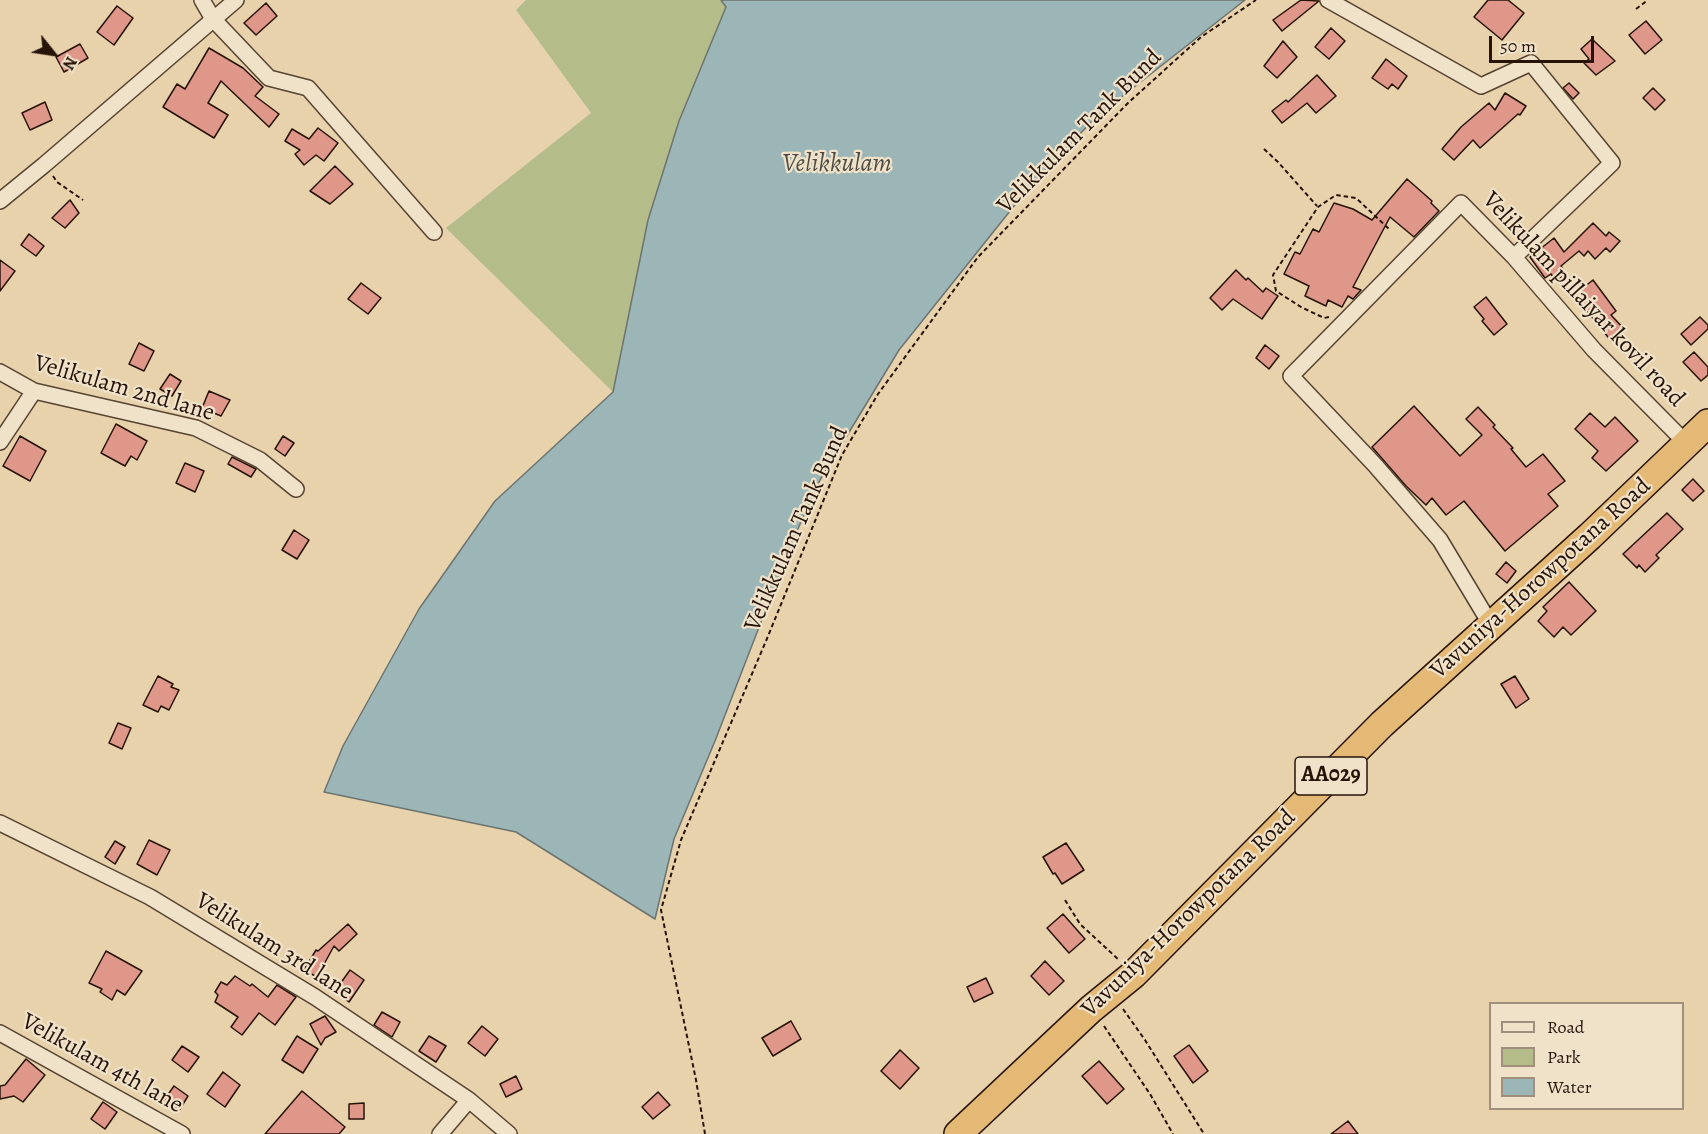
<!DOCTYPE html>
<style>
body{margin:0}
#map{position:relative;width:1708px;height:1134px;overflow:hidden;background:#e7d2ac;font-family:Alegreya,serif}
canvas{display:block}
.legend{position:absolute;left:1489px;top:1002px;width:195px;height:108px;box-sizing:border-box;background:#efe2c9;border:2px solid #9f8f7c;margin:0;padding:8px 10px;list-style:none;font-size:18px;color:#271308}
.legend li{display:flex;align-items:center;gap:12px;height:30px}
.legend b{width:30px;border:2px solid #9f8f7c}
.north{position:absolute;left:24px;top:24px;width:60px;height:60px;-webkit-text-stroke:4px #efe2c9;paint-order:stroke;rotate:120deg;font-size:16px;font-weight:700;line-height:24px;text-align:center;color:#271308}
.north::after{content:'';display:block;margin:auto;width:21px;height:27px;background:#271308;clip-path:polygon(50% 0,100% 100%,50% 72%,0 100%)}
.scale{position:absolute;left:1489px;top:36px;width:105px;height:27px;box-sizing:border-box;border:3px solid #271308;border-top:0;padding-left:8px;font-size:18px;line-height:21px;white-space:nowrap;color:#271308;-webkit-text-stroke:4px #efe2c9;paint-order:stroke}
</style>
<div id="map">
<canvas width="1708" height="1134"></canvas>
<ul class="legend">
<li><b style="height:8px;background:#efe2c9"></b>Road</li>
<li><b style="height:16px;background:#b4bc8a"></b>Park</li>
<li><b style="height:16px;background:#9cb5b6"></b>Water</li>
</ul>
<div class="north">N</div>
<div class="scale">50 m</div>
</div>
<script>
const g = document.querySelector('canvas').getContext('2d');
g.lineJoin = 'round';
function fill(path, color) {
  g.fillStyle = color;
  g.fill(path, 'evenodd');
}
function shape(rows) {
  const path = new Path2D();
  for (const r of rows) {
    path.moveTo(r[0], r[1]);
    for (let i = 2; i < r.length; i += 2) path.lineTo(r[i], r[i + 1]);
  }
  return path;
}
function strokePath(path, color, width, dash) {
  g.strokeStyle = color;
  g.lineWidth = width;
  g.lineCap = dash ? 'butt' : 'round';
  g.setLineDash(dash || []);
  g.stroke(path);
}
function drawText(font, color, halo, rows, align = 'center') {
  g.font = font + ' Alegreya,serif';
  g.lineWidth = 4.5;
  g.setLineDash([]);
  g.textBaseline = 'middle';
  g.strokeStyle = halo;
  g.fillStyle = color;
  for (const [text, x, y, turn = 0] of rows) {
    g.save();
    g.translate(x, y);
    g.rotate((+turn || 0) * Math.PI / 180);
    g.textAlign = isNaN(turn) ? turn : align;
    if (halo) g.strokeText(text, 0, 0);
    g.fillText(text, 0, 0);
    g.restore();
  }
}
fill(shape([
 [526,0,721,0,726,7,679,121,648,220,613,392,446,228,591,113,516,10]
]), '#b4bc8a');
const water = shape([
 [721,0,1245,0,1096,117,1026,191,899,350,820,480,792,542,715,741,674,839,655,919,516,832,324,792,343,746,419,609,495,501,613,392,648,220,679,121,726,7,721,0]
]);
fill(water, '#9cb5b6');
strokePath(water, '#6d7470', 1.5);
const building = shape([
 [1301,0,1319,1,1282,31,1273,20,1301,0],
 [1488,0,1508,0,1524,13,1502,40,1474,17,1488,0],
 [266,3,277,16,256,35,244,23,266,3],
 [117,6,133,18,114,45,97,32,117,6],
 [1646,21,1662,40,1645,54,1629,35,1646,21],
 [1331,28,1345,41,1329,59,1315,47,1331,28],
 [1592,39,1615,61,1596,75,1584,63,1589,59,1581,49,1592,39],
 [1283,41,1297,57,1277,78,1264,66,1283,41],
 [80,44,88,58,64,72,56,57,80,44],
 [209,48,243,68,263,87,255,96,279,114,269,127,221,81,208,103,228,115,214,138,163,107,177,84,185,89,209,48],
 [1386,59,1407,76,1398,89,1392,84,1388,89,1372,78,1386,59],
 [1317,75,1336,96,1316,113,1307,103,1282,123,1272,111,1286,100,1288,102,1317,75],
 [1569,83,1579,93,1573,99,1563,88,1569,83],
 [1653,88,1665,100,1655,110,1643,98,1653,88],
 [1505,93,1526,106,1520,115,1518,114,1480,148,1473,140,1454,160,1442,149,1461,127,1489,103,1495,110,1505,93],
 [45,102,52,120,30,130,22,113,45,102],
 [318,128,338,143,324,161,316,155,304,165,295,154,300,150,285,141,292,129,309,139,318,128],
 [335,166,353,184,330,204,310,191,335,166],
 [1407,179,1432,201,1431,203,1439,211,1414,237,1390,217,1353,287,1361,290,1353,299,1348,296,1342,307,1328,300,1326,306,1305,296,1309,286,1284,274,1295,252,1300,254,1313,229,1319,232,1334,203,1353,209,1372,220,1407,179],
 [70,200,79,213,65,228,52,218,70,200],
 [1593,223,1606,236,1609,232,1620,241,1610,252,1606,248,1595,259,1588,251,1584,256,1579,251,1561,266,1566,274,1556,281,1551,274,1545,278,1530,257,1554,238,1564,252,1593,223],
 [29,234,44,246,36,256,21,245,29,234],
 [0,260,15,271,0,291,0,260],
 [1236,270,1246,280,1248,278,1263,292,1266,288,1278,296,1262,319,1233,299,1222,310,1210,298,1236,270],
 [1593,280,1616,311,1611,315,1625,330,1612,342,1574,295,1593,280],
 [361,283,381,298,368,314,348,299,361,283],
 [1486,297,1507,324,1494,335,1482,321,1484,319,1474,307,1486,297],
 [1700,317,1708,325,1708,329,1691,345,1681,334,1700,317],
 [139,343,154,351,144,371,129,364,139,343],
 [1265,345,1279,356,1269,369,1256,358,1265,345],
 [1694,352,1708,367,1708,375,1701,381,1683,362,1694,352],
 [170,374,181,381,172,396,160,389,170,374],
 [209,391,230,400,221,416,202,408,209,391],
 [1414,406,1460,456,1482,435,1466,419,1478,407,1495,425,1493,427,1513,448,1511,449,1526,467,1543,454,1565,481,1548,494,1558,506,1505,551,1464,501,1446,515,1432,498,1426,505,1406,486,1372,447,1414,406],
 [1590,413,1605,427,1615,417,1638,441,1606,471,1592,458,1598,451,1575,429,1590,413],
 [116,424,147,441,137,460,131,456,125,466,101,453,116,424],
 [20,436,46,451,30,481,3,466,20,436],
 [283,436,294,443,285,456,275,449,283,436],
 [232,457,256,469,251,477,228,464,232,457],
 [185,463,204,471,195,492,176,483,185,463],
 [1693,479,1704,491,1693,501,1682,490,1693,479],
 [1667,513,1683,529,1656,555,1659,558,1645,572,1639,565,1637,568,1623,554,1667,513],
 [294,530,309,540,297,559,282,550,294,530],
 [1506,562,1516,571,1507,583,1496,574,1506,562],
 [1569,582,1596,611,1571,635,1563,627,1554,637,1538,621,1547,611,1543,607,1569,582],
 [158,676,173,684,171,687,179,690,169,710,161,706,158,712,143,705,158,676],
 [1515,676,1529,699,1516,708,1501,684,1515,676],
 [118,723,131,728,122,749,109,743,118,723],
 [149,840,170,850,157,875,137,864,149,840],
 [115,841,125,847,115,864,105,857,115,841],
 [1066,843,1084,870,1062,884,1055,873,1053,874,1043,857,1066,843],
 [1063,914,1085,939,1069,953,1047,928,1063,914],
 [348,924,357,934,339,951,334,946,317,977,304,970,316,950,318,951,348,924],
 [106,951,142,971,125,995,117,990,112,1000,100,992,102,989,89,983,106,951],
 [1045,961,1064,981,1049,995,1031,976,1045,961],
 [350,970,364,980,349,1002,335,991,350,970],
 [235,976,250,986,252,984,268,997,277,985,296,997,275,1025,259,1013,242,1035,231,1027,238,1017,215,1002,218,995,215,992,221,982,227,985,235,976],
 [986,978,993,993,974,1002,967,987,986,978],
 [382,1012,400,1022,392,1037,374,1025,382,1012],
 [325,1016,336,1032,325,1038,321,1045,310,1024,325,1016],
 [791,1021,801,1039,773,1056,762,1038,791,1021],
 [482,1026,498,1039,485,1056,468,1043,482,1026],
 [297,1036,318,1049,303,1073,282,1060,297,1036],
 [429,1036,446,1046,436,1062,419,1051,429,1036],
 [1189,1045,1208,1071,1193,1083,1174,1056,1189,1045],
 [182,1046,199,1057,188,1072,172,1060,182,1046],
 [900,1050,919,1068,900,1089,881,1071,900,1050],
 [26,1059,45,1075,23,1102,14,1096,0,1099,0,1086,5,1085,26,1059],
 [1099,1061,1124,1089,1107,1104,1082,1076,1099,1061],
 [223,1072,240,1085,225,1107,207,1094,223,1072],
 [516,1076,522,1089,506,1097,500,1084,516,1076],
 [174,1086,188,1096,180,1109,162,1103,174,1086],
 [302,1091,345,1127,339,1134,265,1134,302,1091],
 [658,1092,670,1105,653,1119,642,1107,658,1092],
 [103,1102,117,1112,105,1129,91,1119,103,1102],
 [364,1103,364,1119,349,1119,349,1104,364,1103],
 [1348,1121,1358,1134,1331,1134,1348,1121]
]);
fill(building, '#de9788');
strokePath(building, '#271308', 1.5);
const street = shape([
 [202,0,213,19,269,78,308,88,434,232],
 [1328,0,1481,86,1531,63,1612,163,1514,257],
 [0,201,44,165,236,0],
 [0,372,34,391,196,428,260,460,296,489],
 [0,442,34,391],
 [1491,625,1440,540,1375,465,1291,376,1461,203,1514,257,1594,350,1687,444],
 [0,823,150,897,315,997,469,1100,509,1134],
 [0,1033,182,1134],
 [440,1134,469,1100]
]);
const highway = shape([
 [958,1134,1091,1009,1134,974,1382,724,1590,536,1708,423]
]);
strokePath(street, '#574331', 18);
strokePath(highway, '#271308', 30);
strokePath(shape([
 [1636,9,1648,0],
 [1264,149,1278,162,1317,206],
 [53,176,57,182,83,200],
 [1329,317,1324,318,1301,307,1276,291,1273,275,1318,207,1336,195,1356,198,1389,229],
 [1065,900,1080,924,1119,960],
 [1123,1009,1145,1040,1204,1134],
 [1104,1026,1150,1094,1173,1134],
 [705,1134,696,1080,661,910,681,840,766,641,842,455,878,394,978,257,1128,103,1201,37,1256,0]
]), '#271308', 2, [4.5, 3]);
strokePath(street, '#efe2c9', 15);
strokePath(highway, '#e4b976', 27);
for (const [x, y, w] of [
 [1331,776,72]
]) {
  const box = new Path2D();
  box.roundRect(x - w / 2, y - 19, w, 38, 4.5);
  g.fillStyle = '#efe2c9';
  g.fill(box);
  strokePath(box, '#271308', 1.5);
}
drawText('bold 22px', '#271308', null, [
 ["AA029",1331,776]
]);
drawText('24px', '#271308', '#efe2c9', [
 ["Velikkulam Tank Bund",1080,132,-45],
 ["Velikulam pillaiyar kovil road",1583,300,47],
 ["Velikulam 2nd lane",124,389,16],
 ["Velikkulam Tank Bund",797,529,-66],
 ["Vavuniya-Horowpotana Road",1541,579,-42],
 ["Vavuniya-Horowpotana Road",1189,914,-44],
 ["Velikulam 3rd lane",274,947,32],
 ["Velikulam 4th lane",102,1064,29]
]);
drawText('italic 26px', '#504c45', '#efe2c9', [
 ["Velikkulam",837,165]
]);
</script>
